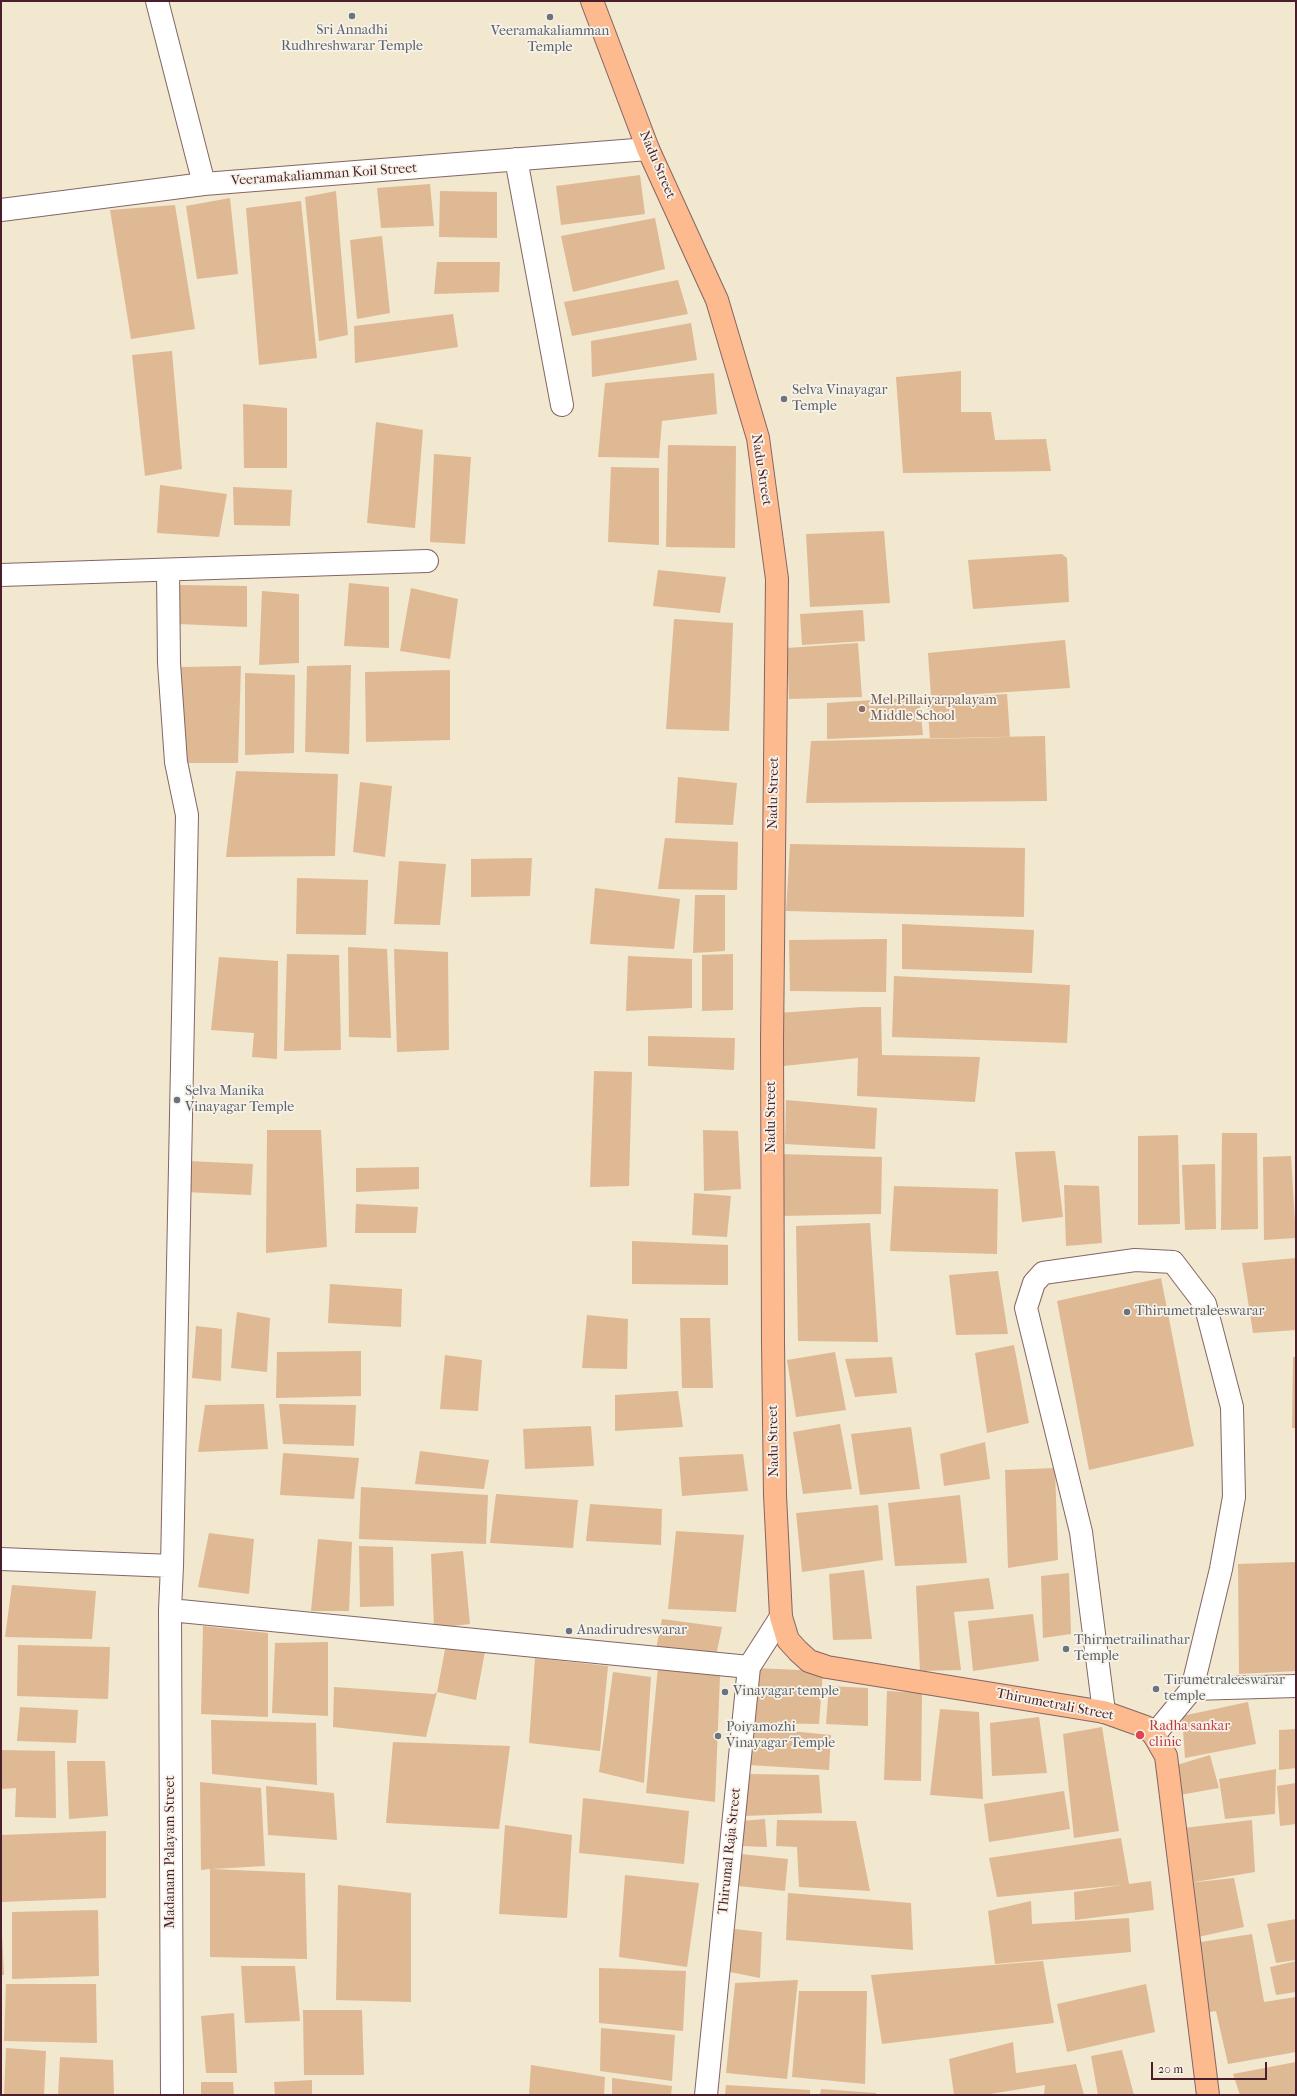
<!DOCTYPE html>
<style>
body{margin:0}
#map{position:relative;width:1297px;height:2096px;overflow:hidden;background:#f2e7cf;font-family:"IM FELL French Canon",serif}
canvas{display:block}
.frame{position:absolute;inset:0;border:2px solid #4a1f2b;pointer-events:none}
.scale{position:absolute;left:1151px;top:2062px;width:116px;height:18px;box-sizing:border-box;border:2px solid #4a1f2b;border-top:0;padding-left:5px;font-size:12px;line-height:14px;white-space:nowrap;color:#4a1f2b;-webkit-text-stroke:3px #f7f3e8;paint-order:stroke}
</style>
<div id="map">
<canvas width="1297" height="2096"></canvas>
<div class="frame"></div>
<div class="scale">20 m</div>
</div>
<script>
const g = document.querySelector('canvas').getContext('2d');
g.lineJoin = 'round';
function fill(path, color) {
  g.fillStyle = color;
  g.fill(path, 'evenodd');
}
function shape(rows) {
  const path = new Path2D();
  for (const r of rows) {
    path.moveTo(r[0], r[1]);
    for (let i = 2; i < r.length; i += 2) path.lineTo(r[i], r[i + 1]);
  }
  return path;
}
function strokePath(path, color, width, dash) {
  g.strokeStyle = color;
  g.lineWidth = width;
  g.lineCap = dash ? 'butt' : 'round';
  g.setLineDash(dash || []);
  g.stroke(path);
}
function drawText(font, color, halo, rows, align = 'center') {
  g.font = font + ' "IM FELL French Canon",serif';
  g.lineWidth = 3.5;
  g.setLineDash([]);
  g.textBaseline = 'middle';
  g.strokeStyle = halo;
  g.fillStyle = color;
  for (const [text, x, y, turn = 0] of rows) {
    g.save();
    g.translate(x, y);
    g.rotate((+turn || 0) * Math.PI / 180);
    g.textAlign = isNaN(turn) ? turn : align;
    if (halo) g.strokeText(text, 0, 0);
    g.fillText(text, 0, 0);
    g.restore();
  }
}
fill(shape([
 [640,175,645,214,561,225,556,186],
 [430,184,434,226,381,228,377,188],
 [336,191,348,335,319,341,305,197],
 [440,191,497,192,497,238,439,237],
 [230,198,238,274,197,279,186,206],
 [301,201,317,358,259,365,246,208],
 [175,205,195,329,131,339,110,210],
 [655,218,665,269,573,292,561,236],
 [382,236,390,313,357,319,350,240],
 [437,262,500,262,499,292,434,294],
 [678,280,688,314,572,336,564,302],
 [453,314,458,347,355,363,354,326],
 [691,323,697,360,592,377,591,341],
 [172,351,182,469,145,476,132,355],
 [961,371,961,412,991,412,995,440,1046,439,1051,471,903,473,896,377],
 [714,373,717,414,662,421,659,458,598,457,605,383],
 [243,404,287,408,287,468,244,468],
 [376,422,423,430,415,528,367,523],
 [668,445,736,446,735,548,666,547],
 [434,454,471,457,465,544,430,542],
 [611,467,659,468,659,545,608,542],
 [160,485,227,494,219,537,157,533],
 [233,487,292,490,290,526,234,525],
 [884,531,890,603,810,607,806,534],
 [1062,554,1067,558,1069,602,973,609,968,560],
 [658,570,726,577,720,613,653,606],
 [349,583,389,587,389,648,344,646],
 [180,585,247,586,247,627,178,624],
 [411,588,458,599,450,659,400,651],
 [262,591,299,594,299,663,259,665],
 [863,610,865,641,802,645,800,614],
 [674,619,733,623,729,731,666,729],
 [1065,640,1070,688,931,697,928,653],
 [858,643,862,697,789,699,787,648],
 [351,665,349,754,305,752,307,666],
 [241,666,238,763,180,763,179,667],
 [450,670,450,740,366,742,365,672],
 [245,673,295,675,294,753,245,755],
 [1007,694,1010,737,930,739,927,699],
 [919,697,923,735,827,739,827,703],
 [1045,736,1047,801,806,803,811,741],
 [236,771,338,774,335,856,226,857],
 [678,777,737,783,733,825,675,823],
 [360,782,392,786,385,857,353,852],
 [665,838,738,842,737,890,658,889],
 [790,844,1025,848,1024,917,786,911],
 [532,858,530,896,471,897,471,859],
 [399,861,446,864,440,925,394,924],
 [297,878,368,880,366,935,296,934],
 [595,888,680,899,674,949,590,944],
 [695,895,725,895,725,951,693,953],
 [902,924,1034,930,1032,973,902,969],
 [887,939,886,992,790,991,789,940],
 [348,947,387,949,391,1038,349,1037],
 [394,949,448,952,449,1050,397,1052],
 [287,954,339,955,341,1050,284,1051],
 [733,954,733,1010,702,1011,702,955],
 [628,956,692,959,692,1008,626,1011],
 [219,957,278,961,277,1059,252,1057,254,1033,211,1030],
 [894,976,1070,985,1067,1043,892,1037],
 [862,1007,881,1007,882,1055,980,1057,975,1102,857,1096,858,1058,784,1066,778,1013],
 [648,1036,735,1038,734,1070,648,1066],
 [594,1071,632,1072,629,1186,590,1187],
 [786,1100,877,1108,875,1149,785,1144],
 [267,1130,321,1130,327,1247,266,1253],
 [703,1130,738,1131,741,1189,704,1191],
 [1222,1133,1257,1133,1258,1229,1221,1230],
 [1178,1135,1180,1224,1138,1225,1138,1136],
 [1055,1151,1063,1217,1022,1222,1015,1152],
 [780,1154,882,1157,881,1214,779,1216],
 [1291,1156,1296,1238,1264,1240,1263,1157],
 [188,1161,253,1164,251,1195,184,1192],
 [1215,1164,1216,1229,1185,1230,1182,1165],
 [419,1167,419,1189,356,1192,356,1168],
 [1064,1185,1099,1186,1102,1243,1066,1246],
 [894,1186,998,1189,997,1254,890,1251],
 [694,1193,731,1196,727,1237,692,1235],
 [356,1204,418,1207,416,1233,355,1233],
 [870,1223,878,1342,798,1341,796,1226],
 [632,1241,728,1245,728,1285,632,1284],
 [1296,1258,1296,1330,1253,1333,1242,1263],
 [998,1271,1008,1334,956,1335,949,1275],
 [1161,1278,1194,1446,1089,1470,1057,1301],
 [330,1284,402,1289,401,1327,328,1323],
 [237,1312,270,1318,267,1372,231,1368],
 [587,1315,628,1319,627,1369,582,1368],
 [680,1318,710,1318,713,1388,682,1388],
 [196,1326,222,1329,221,1381,192,1378],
 [1014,1345,1029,1423,987,1433,975,1353],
 [361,1351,361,1396,276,1398,277,1352],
 [835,1352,846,1410,796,1417,787,1360],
 [445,1355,482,1360,478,1411,440,1409],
 [892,1357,897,1393,855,1397,845,1359],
 [1293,1357,1296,1357,1296,1428,1292,1428],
 [678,1391,683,1427,615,1431,615,1395],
 [264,1404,268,1449,198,1452,205,1405],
 [279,1404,356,1405,354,1446,283,1444],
 [840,1424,852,1489,803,1494,793,1432],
 [591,1426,594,1466,525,1469,523,1429],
 [911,1427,920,1489,860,1495,851,1434],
 [985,1442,990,1479,944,1486,940,1454],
 [420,1451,489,1460,484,1489,415,1484],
 [283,1453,359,1458,354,1499,280,1495],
 [743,1454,748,1491,682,1496,679,1457],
 [1055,1468,1058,1560,1008,1568,1005,1470],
 [361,1487,488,1495,486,1544,359,1539],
 [496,1494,578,1500,573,1548,490,1543],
 [960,1495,967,1563,895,1566,888,1503],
 [590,1504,662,1509,661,1545,586,1541],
 [878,1505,883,1560,802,1572,796,1513],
 [676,1531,744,1535,736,1612,668,1609],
 [209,1533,254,1539,249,1594,198,1587],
 [318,1539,352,1542,349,1611,311,1611],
 [359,1546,393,1547,394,1606,360,1607],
 [463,1551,470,1624,434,1628,431,1554],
 [1296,1562,1296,1671,1239,1674,1238,1564],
 [864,1570,872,1639,833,1640,829,1574],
 [1069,1573,1071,1634,1043,1638,1041,1576],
 [989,1578,994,1609,954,1612,961,1670,920,1671,916,1586],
 [12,1585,96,1591,92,1639,5,1637],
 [1033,1614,1039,1661,973,1671,968,1621],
 [662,1619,722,1627,716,1656,656,1649],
 [203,1626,268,1633,268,1717,201,1714],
 [447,1639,486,1646,476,1700,437,1692],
 [328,1642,328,1716,272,1713,275,1643],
 [18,1645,110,1647,108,1699,17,1696],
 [535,1658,608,1666,600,1751,529,1743],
 [658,1667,720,1676,715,1802,646,1793],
 [755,1668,823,1671,819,1724,751,1723],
 [613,1672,651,1677,644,1783,599,1772],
 [829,1686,868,1688,868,1726,826,1724],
 [334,1687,434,1694,437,1692,426,1737,333,1727],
 [887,1691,922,1693,921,1781,884,1780],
 [1248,1702,1256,1744,1185,1758,1182,1716],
 [20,1707,78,1710,76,1743,17,1741],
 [940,1709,979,1712,983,1799,930,1795],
 [1039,1717,1047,1773,992,1776,990,1723],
 [211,1720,316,1723,317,1785,212,1774],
 [750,1727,831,1735,829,1770,749,1765],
 [1102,1727,1119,1831,1074,1838,1063,1734],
 [1296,1729,1296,1768,1279,1770,1279,1730],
 [393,1742,510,1746,499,1829,386,1823],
 [1,1750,55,1751,56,1818,15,1817,16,1788,1,1789],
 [1210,1755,1219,1788,1174,1796,1170,1767],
 [67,1761,105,1761,108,1816,69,1819],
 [1276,1769,1275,1814,1225,1819,1219,1779],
 [748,1774,819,1775,822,1813,743,1816],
 [200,1782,261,1788,265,1866,212,1869,305,1873,307,1959,210,1957,210,1869,201,1870],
 [1296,1783,1296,1824,1280,1826,1277,1786],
 [266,1786,334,1793,337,1840,268,1835],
 [1064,1791,1070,1829,989,1842,984,1804],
 [583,1798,689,1811,684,1864,579,1853],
 [765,1819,767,1847,741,1846,741,1821],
 [777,1820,856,1821,870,1891,799,1887,797,1847,776,1846],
 [1252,1820,1255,1872,1189,1883,1234,1878,1244,1927,1193,1938,1175,1829],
 [505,1825,572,1835,567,1918,499,1914],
 [106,1831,106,1898,1,1902,1,1835],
 [1121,1838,1129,1884,1151,1881,1154,1910,1075,1920,1074,1892,1122,1885,997,1897,989,1858],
 [741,1854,788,1859,785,1891,738,1886],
 [625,1875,699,1883,687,1967,619,1957],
 [338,1885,411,1893,411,2002,336,2000],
 [788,1893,911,1903,913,1950,786,1940],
 [1031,1901,1032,1924,1129,1918,1131,1952,995,1964,988,1911],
 [98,1910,99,1976,12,1979,12,1912],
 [1,1913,4,1975,1,1975],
 [1296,1919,1296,1960,1276,1963,1267,1924],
 [734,1929,762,1932,760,1978,730,1972],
 [1252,1934,1264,2002,1296,1997,1296,2052,1228,2064,1216,2011,1204,2013,1194,1943],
 [1043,1961,1054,2023,882,2044,871,1975],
 [1296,1961,1296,1992,1276,1995,1270,1967],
 [241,1966,295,1966,300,2021,245,2023],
 [599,1968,686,1971,683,2031,599,2023],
 [798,1980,787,2079,726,2073,735,1983],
 [6,1984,96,1984,97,2043,4,2041],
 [1146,1984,1155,2032,1067,2052,1057,2004],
 [799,1991,867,1991,865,2084,792,2077],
 [303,2010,362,2010,364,2075,304,2075],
 [234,2013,237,2073,206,2073,201,2016],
 [601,2028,675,2035,672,2081,600,2071],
 [1013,2042,1016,2073,1076,2064,1084,2095,1044,2095,1045,2085,984,2095,954,2095,949,2059],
 [6,2048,46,2051,44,2095,4,2095],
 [1122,2050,1134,2095,1098,2095,1091,2056],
 [60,2057,113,2060,114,2095,58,2095],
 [1296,2062,1296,2095,1240,2095,1233,2074],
 [531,2065,605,2077,604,2095,529,2095],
 [612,2078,672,2086,671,2095,612,2095],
 [312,2080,312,2095,275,2095,274,2082],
 [201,2082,233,2082,234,2095,201,2095],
 [726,2085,810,2090,810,2095,725,2095],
 [821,2089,876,2093,876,2095,820,2095]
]), '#dfb993');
const minor = shape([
 [157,1,204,184],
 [516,159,562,405],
 [1,210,204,184,648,149],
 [168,570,169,663,176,762,187,815,172,1566],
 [1,575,427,561],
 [1,1559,172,1566,170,1610,749,1667],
 [170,1610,172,2095],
 [1192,1689,1296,1686],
 [1104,1712,1081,1532,1026,1308,1034,1283,1043,1273,1135,1260,1173,1262,1205,1304,1232,1407,1234,1497,1221,1569,1192,1689,1154,1735],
 [706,2095,749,1667,781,1617]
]);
const major = shape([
 [592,1,648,149,717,300,758,438,777,579,772,1041,773,1343,775,1495,781,1617,788,1640,798,1651,809,1661,827,1667,1104,1712,1146,1727,1154,1735,1166,1756,1208,2095]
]);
strokePath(minor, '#856564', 24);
strokePath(major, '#856564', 24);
strokePath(minor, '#fff', 22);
strokePath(major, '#fcba8e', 22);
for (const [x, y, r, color] of [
 [352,16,4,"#6b7280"],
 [550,17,4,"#6b7280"],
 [784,399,4,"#6b7280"],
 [862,709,4,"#8d6e63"],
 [177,1100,4,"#6b7280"],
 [1127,1312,4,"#6b7280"],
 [569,1631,4,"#6b7280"],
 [1066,1649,4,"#6b7280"],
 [1156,1689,4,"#6b7280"],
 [725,1692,4,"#6b7280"],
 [1140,1735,5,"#e0444e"],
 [718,1736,4,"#6b7280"]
]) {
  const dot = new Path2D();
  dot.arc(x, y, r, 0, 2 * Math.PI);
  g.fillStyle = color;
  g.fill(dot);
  strokePath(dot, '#f7f3e8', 1.5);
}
drawText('14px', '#5b616d', '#f7f3e8', [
 ["Sri Annadhi",352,31,"center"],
 ["Rudhreshwarar Temple",352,47,"center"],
 ["Veeramakaliamman",550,32,"center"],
 ["Temple",550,48,"center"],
 ["Selva Vinayagar",792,391],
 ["Temple",792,407],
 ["Selva Manika",185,1092],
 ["Vinayagar Temple",185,1108],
 ["Thirumetraleeswarar",1135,1312],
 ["Anadirudreswarar",577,1631],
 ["Thirmetrailinathar",1074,1641],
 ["Temple",1074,1657],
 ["Tirumetraleeswarar",1164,1681],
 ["temple",1164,1697],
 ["Vinayagar temple",733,1692],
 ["Poiyamozhi",726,1728],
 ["Vinayagar Temple",726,1744]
], 'left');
drawText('14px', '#4a1f2b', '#f7f3e8', [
 ["Nadu Street",657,165,67],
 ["Veeramakaliamman Koil Street",324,175,-4],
 ["Nadu Street",761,470,81],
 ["Nadu Street",774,793,-89],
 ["Nadu Street",772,1117,-90],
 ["Nadu Street",774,1441,-91],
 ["Thirumetrali Street",1055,1705,11],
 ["Thirumal Raja Street",730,1851,-84],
 ["Madanam Palayam Street",171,1852,-90]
]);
drawText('14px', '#785e54', '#f7f3e8', [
 ["Mel Pillaiyarpalayam",870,701],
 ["Middle School",870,717]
], 'left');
drawText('14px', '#be3a42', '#f7f3e8', [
 ["Radha sankar",1149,1727],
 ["clinic",1149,1743]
], 'left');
</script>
